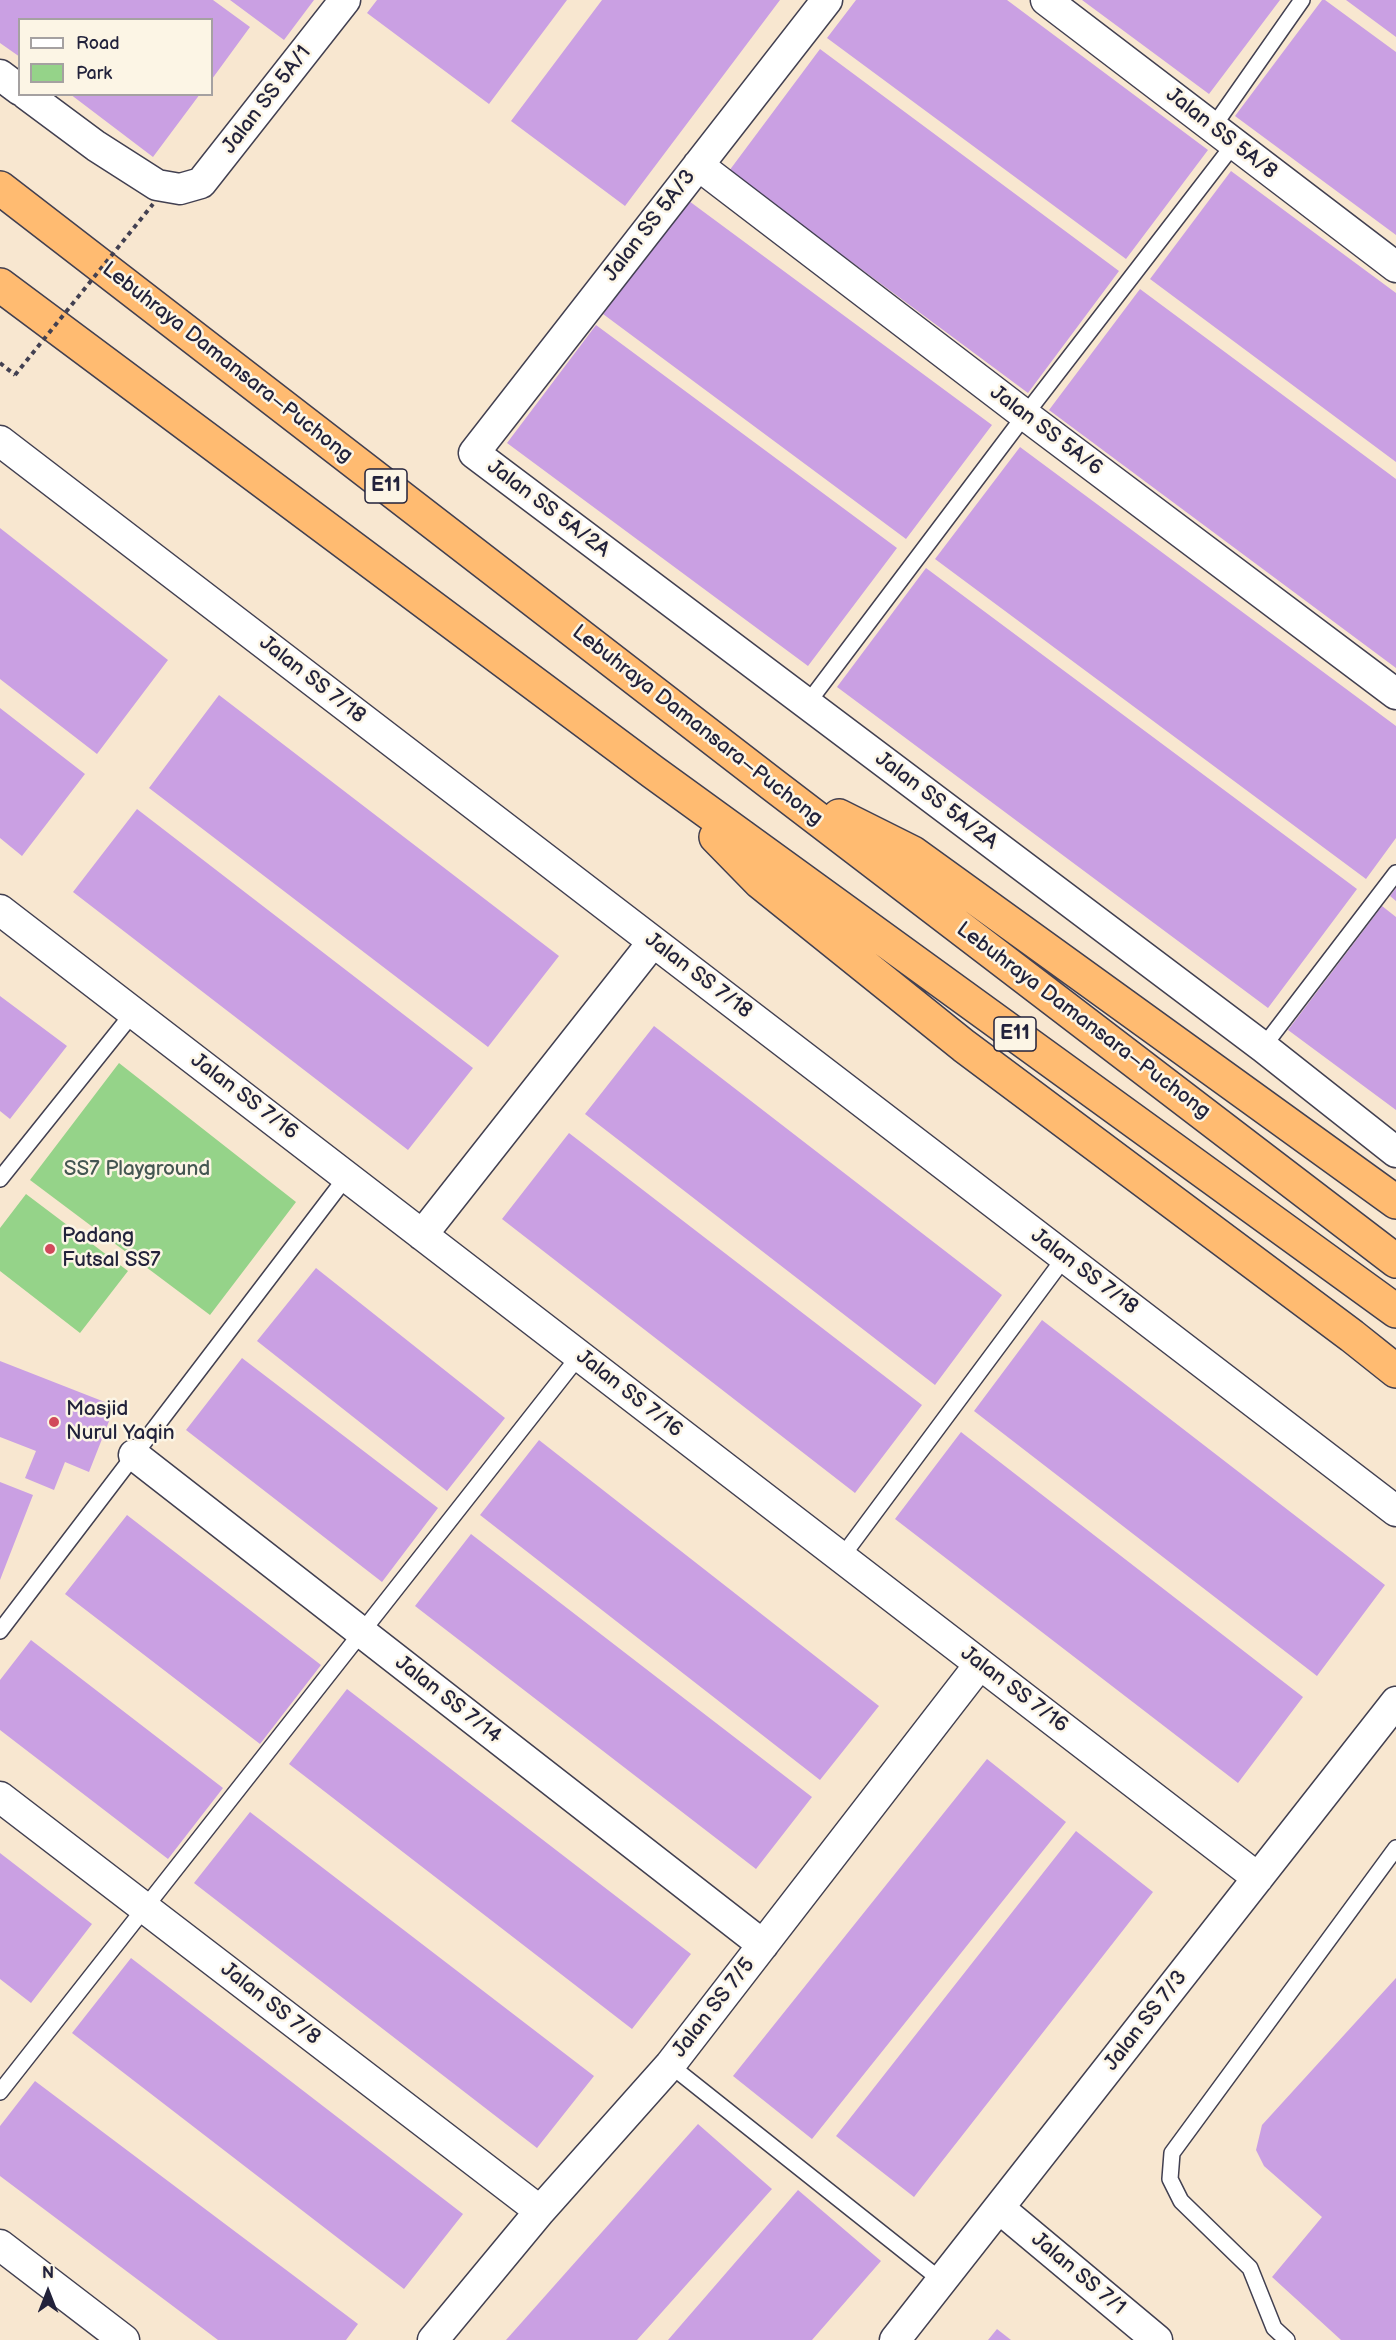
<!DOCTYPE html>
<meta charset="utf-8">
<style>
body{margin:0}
#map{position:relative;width:1396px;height:2340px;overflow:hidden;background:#f8e7d0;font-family:"Balsamiq Sans",sans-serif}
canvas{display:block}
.legend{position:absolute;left:18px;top:18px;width:195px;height:78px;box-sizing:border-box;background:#fcf5e5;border:2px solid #a5a1a1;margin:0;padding:8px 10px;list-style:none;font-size:18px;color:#22223b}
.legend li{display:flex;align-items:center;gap:12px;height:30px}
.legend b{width:30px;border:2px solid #a5a1a1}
.north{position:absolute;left:18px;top:2262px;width:60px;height:60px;-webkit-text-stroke:4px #fcf5e5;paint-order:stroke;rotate:0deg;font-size:16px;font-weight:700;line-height:24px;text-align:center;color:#22223b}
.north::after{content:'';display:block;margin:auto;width:21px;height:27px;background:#22223b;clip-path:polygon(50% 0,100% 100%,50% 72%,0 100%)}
</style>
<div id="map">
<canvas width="1396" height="2340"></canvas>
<ul class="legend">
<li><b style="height:8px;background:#fff"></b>Road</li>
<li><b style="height:16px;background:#95d389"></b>Park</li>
</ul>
<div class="north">N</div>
</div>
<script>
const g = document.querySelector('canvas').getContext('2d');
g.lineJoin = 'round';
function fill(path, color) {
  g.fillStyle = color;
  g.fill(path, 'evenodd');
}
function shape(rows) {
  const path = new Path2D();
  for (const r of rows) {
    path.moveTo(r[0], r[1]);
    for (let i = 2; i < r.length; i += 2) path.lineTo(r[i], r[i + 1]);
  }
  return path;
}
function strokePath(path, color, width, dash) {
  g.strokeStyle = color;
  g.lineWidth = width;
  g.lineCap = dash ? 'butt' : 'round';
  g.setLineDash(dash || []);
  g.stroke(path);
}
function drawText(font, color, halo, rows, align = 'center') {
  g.font = font + ' "Balsamiq Sans",sans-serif';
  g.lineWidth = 5;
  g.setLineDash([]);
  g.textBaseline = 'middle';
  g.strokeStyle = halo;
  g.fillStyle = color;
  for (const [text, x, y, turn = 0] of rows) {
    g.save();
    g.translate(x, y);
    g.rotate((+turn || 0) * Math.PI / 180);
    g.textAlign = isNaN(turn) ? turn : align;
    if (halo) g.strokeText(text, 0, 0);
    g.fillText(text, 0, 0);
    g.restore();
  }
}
fill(shape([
 [119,1063,296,1202,210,1315,30,1180],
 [26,1194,128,1271,80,1333,0,1271,0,1228]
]), '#95d389');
fill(shape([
 [0,0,213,0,250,27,212,79,212,20,20,20,20,57,0,43],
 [230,0,314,0,284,40],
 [377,0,567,0,489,104,367,13],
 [602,0,780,0,625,206,511,121],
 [856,0,1007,0,1208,150,1126,259,827,38],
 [1082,0,1280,0,1209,94],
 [1322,0,1325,0,1396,52,1396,235,1235,116],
 [1346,0,1396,0,1396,37],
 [820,49,1119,271,1028,393,729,171],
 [70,94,200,94,153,157],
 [1231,171,1396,293,1396,462,1150,279],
 [689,201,992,425,906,539,603,314],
 [1140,289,1396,479,1396,668,1049,410],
 [596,325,897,548,808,666,507,443],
 [1020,447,1396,726,1396,838,1366,879,935,559],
 [0,528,168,660,97,754,0,679],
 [926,568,1357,889,1268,1008,837,687],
 [219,695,559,956,488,1047,149,788],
 [0,708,85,774,22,856,0,838],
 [137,809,473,1068,408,1150,73,892],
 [1396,888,1396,901,1390,896],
 [1382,906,1396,917,1396,1110,1288,1030],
 [0,996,67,1046,10,1119,0,1111],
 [654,1026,1002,1295,935,1385,585,1114],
 [569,1133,922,1405,855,1493,502,1219],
 [316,1268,505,1418,447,1491,257,1341],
 [1042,1320,1385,1585,1317,1676,974,1411],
 [242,1358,438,1508,382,1582,186,1430],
 [0,1361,115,1406,89,1472,65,1462,54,1490,25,1478,36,1451,0,1437],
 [961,1432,1303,1697,1238,1783,895,1519],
 [539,1440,879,1706,820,1780,480,1515],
 [0,1482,33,1495,0,1580],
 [127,1515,321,1665,260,1744,65,1594],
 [471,1534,812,1797,756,1869,415,1606],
 [31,1640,223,1788,168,1859,0,1730,0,1680],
 [347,1689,691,1954,632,2029,289,1764],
 [987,1759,1066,1822,812,2139,733,2076],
 [250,1812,594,2076,537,2148,194,1883],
 [1076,1831,1153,1892,914,2197,836,2136],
 [0,1853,92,1924,31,2003,0,1979],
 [131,1958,463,2214,404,2289,72,2033],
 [1396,1978,1396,2340,1341,2340,1272,2277,1322,2217,1264,2166,1256,2150,1262,2125],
 [35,2081,358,2324,346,2340,218,2340,0,2176,0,2126],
 [698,2124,772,2189,637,2340,506,2340],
 [798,2190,881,2261,812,2340,668,2340],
 [997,2329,1011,2340,988,2340]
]), '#caa0e3');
const service = shape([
 [1213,127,1302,0],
 [807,704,1025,415,1234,144],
 [1263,1047,1396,873],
 [0,1179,133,1013],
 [841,1558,1065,1257],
 [0,1631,347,1176],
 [670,2065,942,2281],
 [0,2092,579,1356],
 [1287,2340,1274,2328,1250,2268,1181,2201,1170,2179,1172,2153,1396,1848]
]);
const minor = shape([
 [827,0,474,453,1263,1047,1396,1152],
 [1046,0,1396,267],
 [0,75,20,90],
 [26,94,96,146,157,185,180,189,201,183,345,0],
 [698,165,1025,415,1396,694],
 [0,441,1396,1511],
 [0,910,1258,1878],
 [422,1235,653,942],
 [134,1455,763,1945],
 [0,1797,540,2211],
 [999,2208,1157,2340],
 [0,2245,124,2340],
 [433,2340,540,2211,670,2065,980,1664],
 [895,2340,1396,1702]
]);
const motorway = shape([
 [0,188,772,784,1396,1261],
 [0,285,653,772,1396,1311],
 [839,816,913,853,1396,1202],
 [716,837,760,882,964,1046,1352,1336,1396,1371]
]);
strokePath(service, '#424051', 18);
strokePath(minor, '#424051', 33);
strokePath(motorway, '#424051', 36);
strokePath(shape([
 [0,363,15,375]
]), '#424051', 4, [4.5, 4.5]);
strokePath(service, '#fff', 15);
strokePath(minor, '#fff', 30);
strokePath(motorway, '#ffbb71', 33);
strokePath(shape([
 [15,375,153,204]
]), '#424051', 4, [4.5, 4.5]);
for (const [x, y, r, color] of [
 [50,1249,6,"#d1495b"],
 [54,1422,6,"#d1495b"]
]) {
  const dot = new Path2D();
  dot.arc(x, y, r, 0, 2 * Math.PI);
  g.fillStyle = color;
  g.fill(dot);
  strokePath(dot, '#fcf5e5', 2);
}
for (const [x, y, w] of [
 [386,486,42],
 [1015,1034,42]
]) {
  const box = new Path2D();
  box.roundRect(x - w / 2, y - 17, w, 34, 4.5);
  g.fillStyle = '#fcf5e5';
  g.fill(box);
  strokePath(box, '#22223b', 1.5);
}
drawText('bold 20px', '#22223b', null, [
 ["E11",386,486],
 ["E11",1015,1034]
]);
drawText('21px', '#22223b', '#fcf5e5', [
 ["Jalan SS 5A/1",267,100,-52],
 ["Jalan SS 5A/8",1221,134,38],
 ["Jalan SS 5A/3",650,226,-52],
 ["Lebuhraya Damansara–Puchong",227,363,38],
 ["Jalan SS 5A/6",1046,431,37],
 ["Jalan SS 5A/2A",548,509,37],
 ["Jalan SS 7/18",312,680,38],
 ["Lebuhraya Damansara–Puchong",697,726,38],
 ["Jalan SS 5A/2A",936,801,37],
 ["Jalan SS 7/18",698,976,37],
 ["Lebuhraya Damansara–Puchong",1083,1021,37],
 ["Jalan SS 7/16",244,1097,37],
 ["Jalan SS 7/18",1084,1272,37],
 ["Jalan SS 7/16",629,1394,38],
 ["Jalan SS 7/16",1014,1690,37],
 ["Jalan SS 7/14",448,1700,38],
 ["Jalan SS 7/8",270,2004,38],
 ["Jalan SS 7/5",714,2008,-52],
 ["Jalan SS 7/3",1146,2021,-52],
 ["Jalan SS 7/1",1078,2274,40]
]);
drawText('21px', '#445752', '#fcf5e5', [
 ["SS7 Playground",137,1170]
]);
drawText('21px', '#22223b', '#fcf5e5', [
 ["Padang",62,1237],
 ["Futsal SS7",62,1261],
 ["Masjid",66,1410],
 ["Nurul Yaqin",66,1434]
], 'left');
</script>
